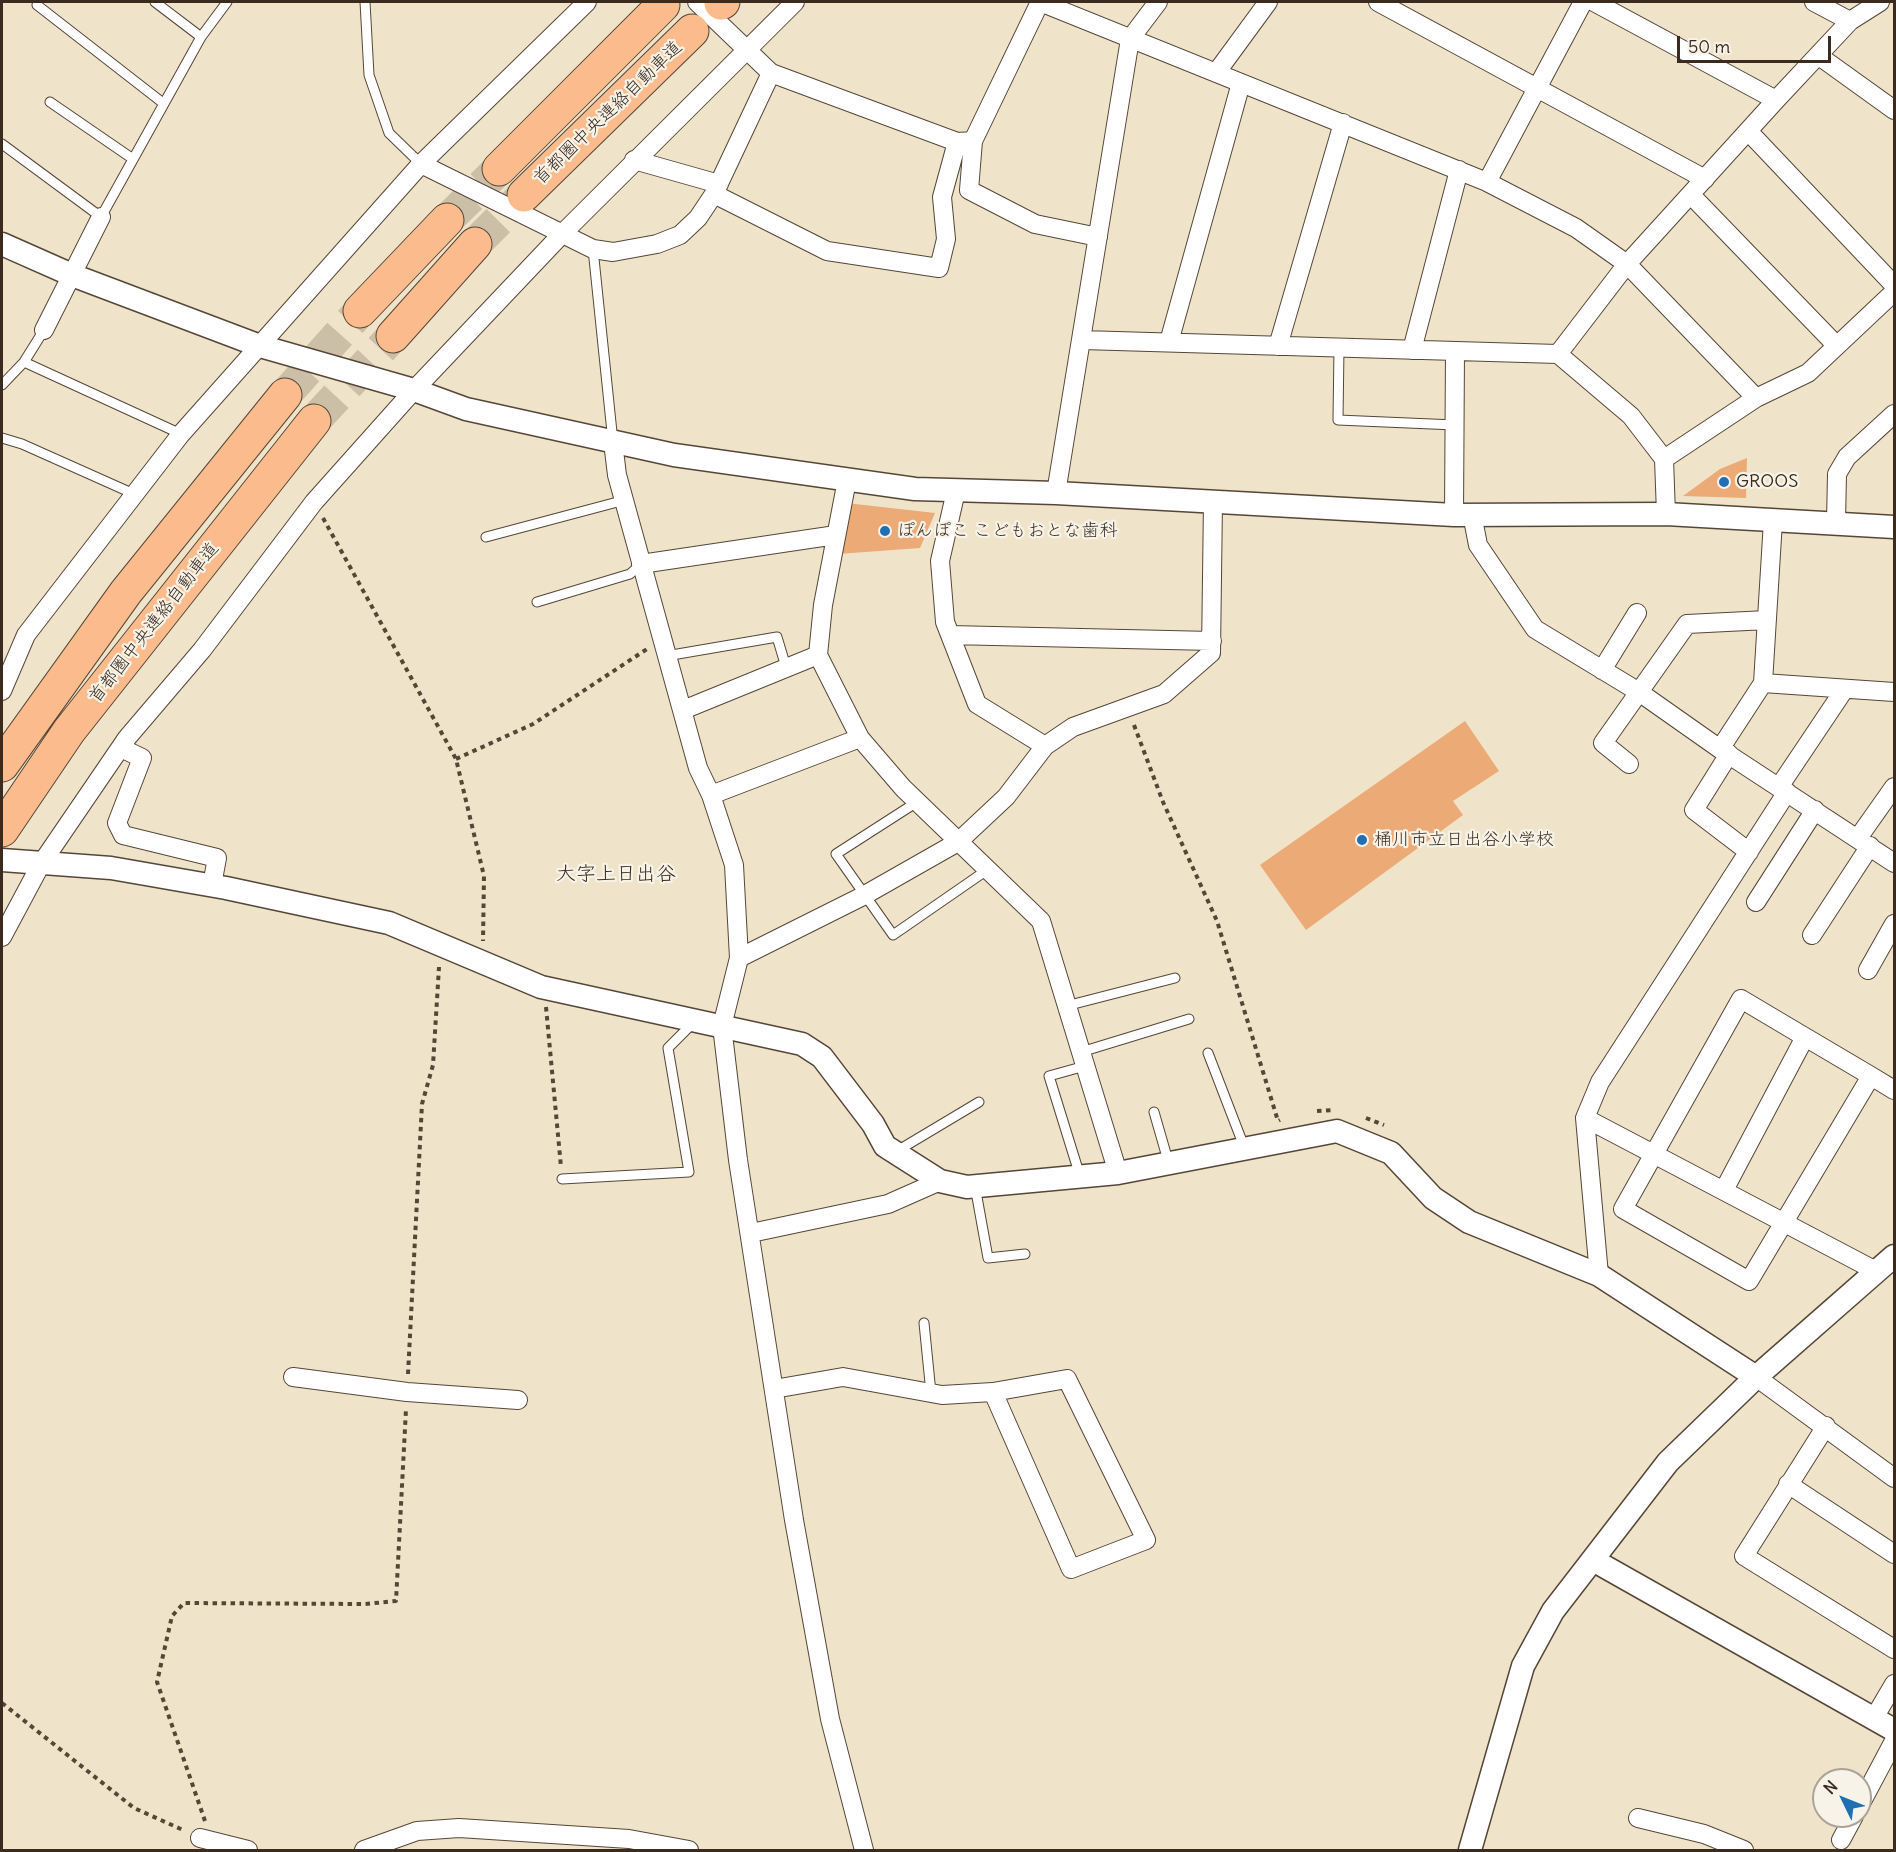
<!DOCTYPE html>
<meta charset="utf-8">
<style>
body{margin:0}
#map{position:relative;width:1896px;height:1852px;overflow:hidden;background:#efe4c9;font-family:Delius,sans-serif}
canvas{display:block}
.frame{position:absolute;inset:0;border:3px solid #3b2a1e;pointer-events:none}
.north{position:absolute;left:1812px;top:1768px;width:60px;height:60px;box-sizing:border-box;background:#f7f3e8;border:2px solid #aca397;border-radius:50%;rotate:313deg;font-size:16px;font-weight:700;line-height:24px;text-align:center;color:#3b2a1e}
.north::after{content:'';display:block;margin:auto;width:21px;height:27px;background:#1f6fb2;clip-path:polygon(50% 0,100% 100%,50% 72%,0 100%)}
.scale{position:absolute;left:1677px;top:36px;width:154px;height:27px;box-sizing:border-box;border:3px solid #3b2a1e;border-top:0;padding-left:8px;font-size:18px;line-height:21px;white-space:nowrap;color:#3b2a1e;-webkit-text-stroke:4px #f7f3e8;paint-order:stroke}
</style>
<div id="map">
<canvas width="1896" height="1852"></canvas>
<div class="frame"></div>
<div class="north">N</div>
<div class="scale">50 m</div>
</div>
<script>
const g = document.querySelector('canvas').getContext('2d');
g.lineJoin = 'round';
function fill(path, color) {
  g.fillStyle = color;
  g.fill(path, 'evenodd');
}
function shape(rows) {
  const path = new Path2D();
  for (const r of rows) {
    path.moveTo(r[0], r[1]);
    for (let i = 2; i < r.length; i += 2) path.lineTo(r[i], r[i + 1]);
  }
  return path;
}
function strokePath(path, color, width, dash) {
  g.strokeStyle = color;
  g.lineWidth = width;
  g.lineCap = dash ? 'butt' : 'round';
  g.setLineDash(dash || []);
  g.stroke(path);
}
function drawText(font, color, halo, rows, align = 'center') {
  g.font = font + ' Delius,"Klee One",sans-serif';
  g.lineWidth = 4.5;
  g.setLineDash([]);
  g.textBaseline = 'middle';
  g.strokeStyle = halo;
  g.fillStyle = color;
  for (const [text, x, y, turn = 0] of rows) {
    g.save();
    g.translate(x, y);
    g.rotate((+turn || 0) * Math.PI / 180);
    g.textAlign = isNaN(turn) ? turn : align;
    if (halo) g.strokeText(text, 0, 0);
    g.fillText(text, 0, 0);
    g.restore();
  }
}
fill(shape([
 [1747,458,1746,498,1683,496,1720,469],
 [846,503,935,513,920,548,838,554],
 [1465,721,1499,771,1453,801,1463,815,1306,930,1260,865]
]), '#ebaa76');
strokePath(shape([
 [447,220,499,169],
 [475,244,524,195],
 [285,395,360,311],
 [314,421,393,336]
]), '#cbbfa7', 33, [33, 16]);
const service = shape([
 [155,2,201,37],
 [365,2,369,75,389,133,421,164],
 [37,5,163,103],
 [50,102,133,159],
 [2,144,101,217,201,37,227,2],
 [593,249,613,442],
 [1339,348,1338,420,1455,425],
 [24,362,181,434],
 [2,385,24,362,44,330],
 [2,438,22,444,134,494],
 [486,537,625,500],
 [537,602,630,574,641,564],
 [666,656,777,637,786,667],
 [917,802,836,854,893,935,987,870],
 [1066,1006,1175,978],
 [1081,1052,1189,1019],
 [1208,1053,1245,1149],
 [1154,1112,1169,1164],
 [897,1151,979,1102],
 [1080,1176,1049,1076,1085,1066],
 [562,1179,689,1172,668,1048,694,1022],
 [975,1186,988,1258,1025,1254],
 [924,1323,931,1393]
]);
const minor = shape([
 [697,2,771,73,957,142,973,141,1040,2,1487,182,1576,228,1627,264,1756,398],
 [1378,2,1705,179],
 [1594,2,1776,100],
 [1814,2,1850,21],
 [1819,56,1894,110],
 [1216,73,1268,2],
 [1749,132,1894,285],
 [973,141,969,190,1035,224,1098,237],
 [634,160,719,184],
 [421,164,593,249,613,252,657,244,680,235,698,218,714,194,771,73],
 [1487,182,1583,2],
 [714,194,827,251,939,268,946,239,942,197,957,142],
 [1691,195,1836,345],
 [44,330,101,217],
 [1082,340,1558,354,1631,416,1664,459,1666,514],
 [1169,342,1241,83],
 [1278,346,1343,123],
 [1412,350,1459,170],
 [1558,354,1627,264,1776,100,1850,21,1880,2],
 [613,442,617,475,698,768,711,795,734,865,739,958,722,1026,738,1160,794,1520,830,1719,864,1850],
 [1664,459,1756,398,1808,373,1894,292],
 [847,480,823,605,818,655,860,738,903,788,1041,921,1118,1173],
 [956,491,940,561,945,622,977,704,1045,746],
 [1056,493,1130,39,1158,2],
 [1472,514,1478,545,1535,629,1639,692,1720,749,1894,863],
 [1454,515,1455,351],
 [1836,522,1837,474,1847,457,1894,414],
 [641,564,836,535],
 [950,635,1212,641],
 [1602,670,1637,613],
 [1763,683,1894,692],
 [2,691,26,635,181,434,421,164,587,2],
 [683,710,818,655],
 [121,748,142,758,117,823,123,835,217,858,212,885],
 [1720,749,1763,683,1773,521],
 [1729,754,1694,810,1749,852],
 [1629,764,1603,743,1687,624,1767,620],
 [1779,787,1844,690],
 [711,795,860,738],
 [1858,838,1894,787],
 [1756,902,1815,810],
 [1812,935,1870,846],
 [2,937,41,864,127,738,202,650,314,502,414,390,561,235,795,2],
 [739,958,863,896,958,842,1006,797,1045,746,1073,727,1164,694,1211,653,1213,501],
 [1868,970,1894,924],
 [1871,1076,1749,1281,1623,1209,1741,999,1805,1037,1871,1076,1894,1090],
 [1585,1118,1876,1271],
 [1724,1190,1805,1037],
 [751,1233,888,1204,940,1181],
 [1599,1275,1585,1118,1600,1082,1787,792],
 [293,1377,407,1392,518,1400],
 [1756,1377,1894,1478],
 [774,1389,843,1377,942,1395,993,1392,1067,1379,1146,1540,1071,1569,993,1392],
 [1826,1426,1744,1556,1894,1649],
 [1788,1484,1894,1554],
 [1874,1718,1894,1684],
 [1860,1805,1894,1741],
 [1638,1818,1704,1834,1744,1850],
 [200,1838,248,1850],
 [1841,1840,1854,1816],
 [364,1850,417,1831,459,1828,629,1839,689,1850]
]);
const tertiary = shape([
 [2,244,72,275,260,346,414,390,466,409,674,455,915,489,1056,493,1454,515,1666,514,1894,527],
 [2,860,111,868,226,888,389,923,541,987,802,1044,822,1057,873,1124,885,1146,940,1181,967,1187,1118,1173,1337,1131,1391,1153,1433,1198,1469,1222,1599,1275,1756,1377],
 [1593,1560,1894,1730],
 [1470,1850,1523,1666,1553,1611,1668,1462,1756,1377,1894,1256]
]);
const motorway = shape([
 [721,3,723,2],
 [499,169,663,5],
 [524,195,692,31],
 [360,311,447,220],
 [393,336,475,244],
 [2,765,126,592,285,395],
 [2,830,69,731,314,421]
]);
strokePath(service, '#564638', 11);
strokePath(minor, '#564638', 20);
strokePath(tertiary, '#564638', 25);
strokePath(motorway, '#564638', 35);
strokePath(shape([
 [323,518,456,759,484,876,483,941],
 [1134,725,1163,802,1217,921,1278,1121,1280,1120],
 [456,759,533,724,647,649],
 [546,1007,561,1167],
 [1317,1111,1333,1110],
 [1366,1118,1384,1125],
 [408,1374,422,1104,433,1065,439,967],
 [2,1703,134,1808,183,1830],
 [205,1821,157,1682,172,1616,184,1603,365,1604,396,1601,406,1409]
]), '#564638', 4, [4.5, 4.5]);
strokePath(service, '#fff', 9);
strokePath(minor, '#fff', 18);
strokePath(tertiary, '#fff', 22);
strokePath(motorway, '#fbbb8c', 33);
for (const [x, y, r, color] of [
 [1724,482,6,"#1f6fb2"],
 [885,531,6,"#1f6fb2"],
 [1362,840,6,"#1f6fb2"]
]) {
  const dot = new Path2D();
  dot.arc(x, y, r, 0, 2 * Math.PI);
  g.fillStyle = color;
  g.fill(dot);
  strokePath(dot, '#f7f3e8', 2);
}
drawText('18px', '#3b2a1e', '#f7f3e8', [
 ["首都圏中央連絡自動車道",608,113,-44],
 ["首都圏中央連絡自動車道",154,623,-52]
]);
drawText('18px', '#3b2a1e', '#f7f3e8', [
 ["GROOS",1736,482],
 ["ぽんぽこ こどもおとな歯科",897,531],
 ["桶川市立日出谷小学校",1374,840]
], 'left');
drawText('20px', '#3b2a1e', '#f7f3e8', [
 ["大字上日出谷",616,874]
]);
</script>
